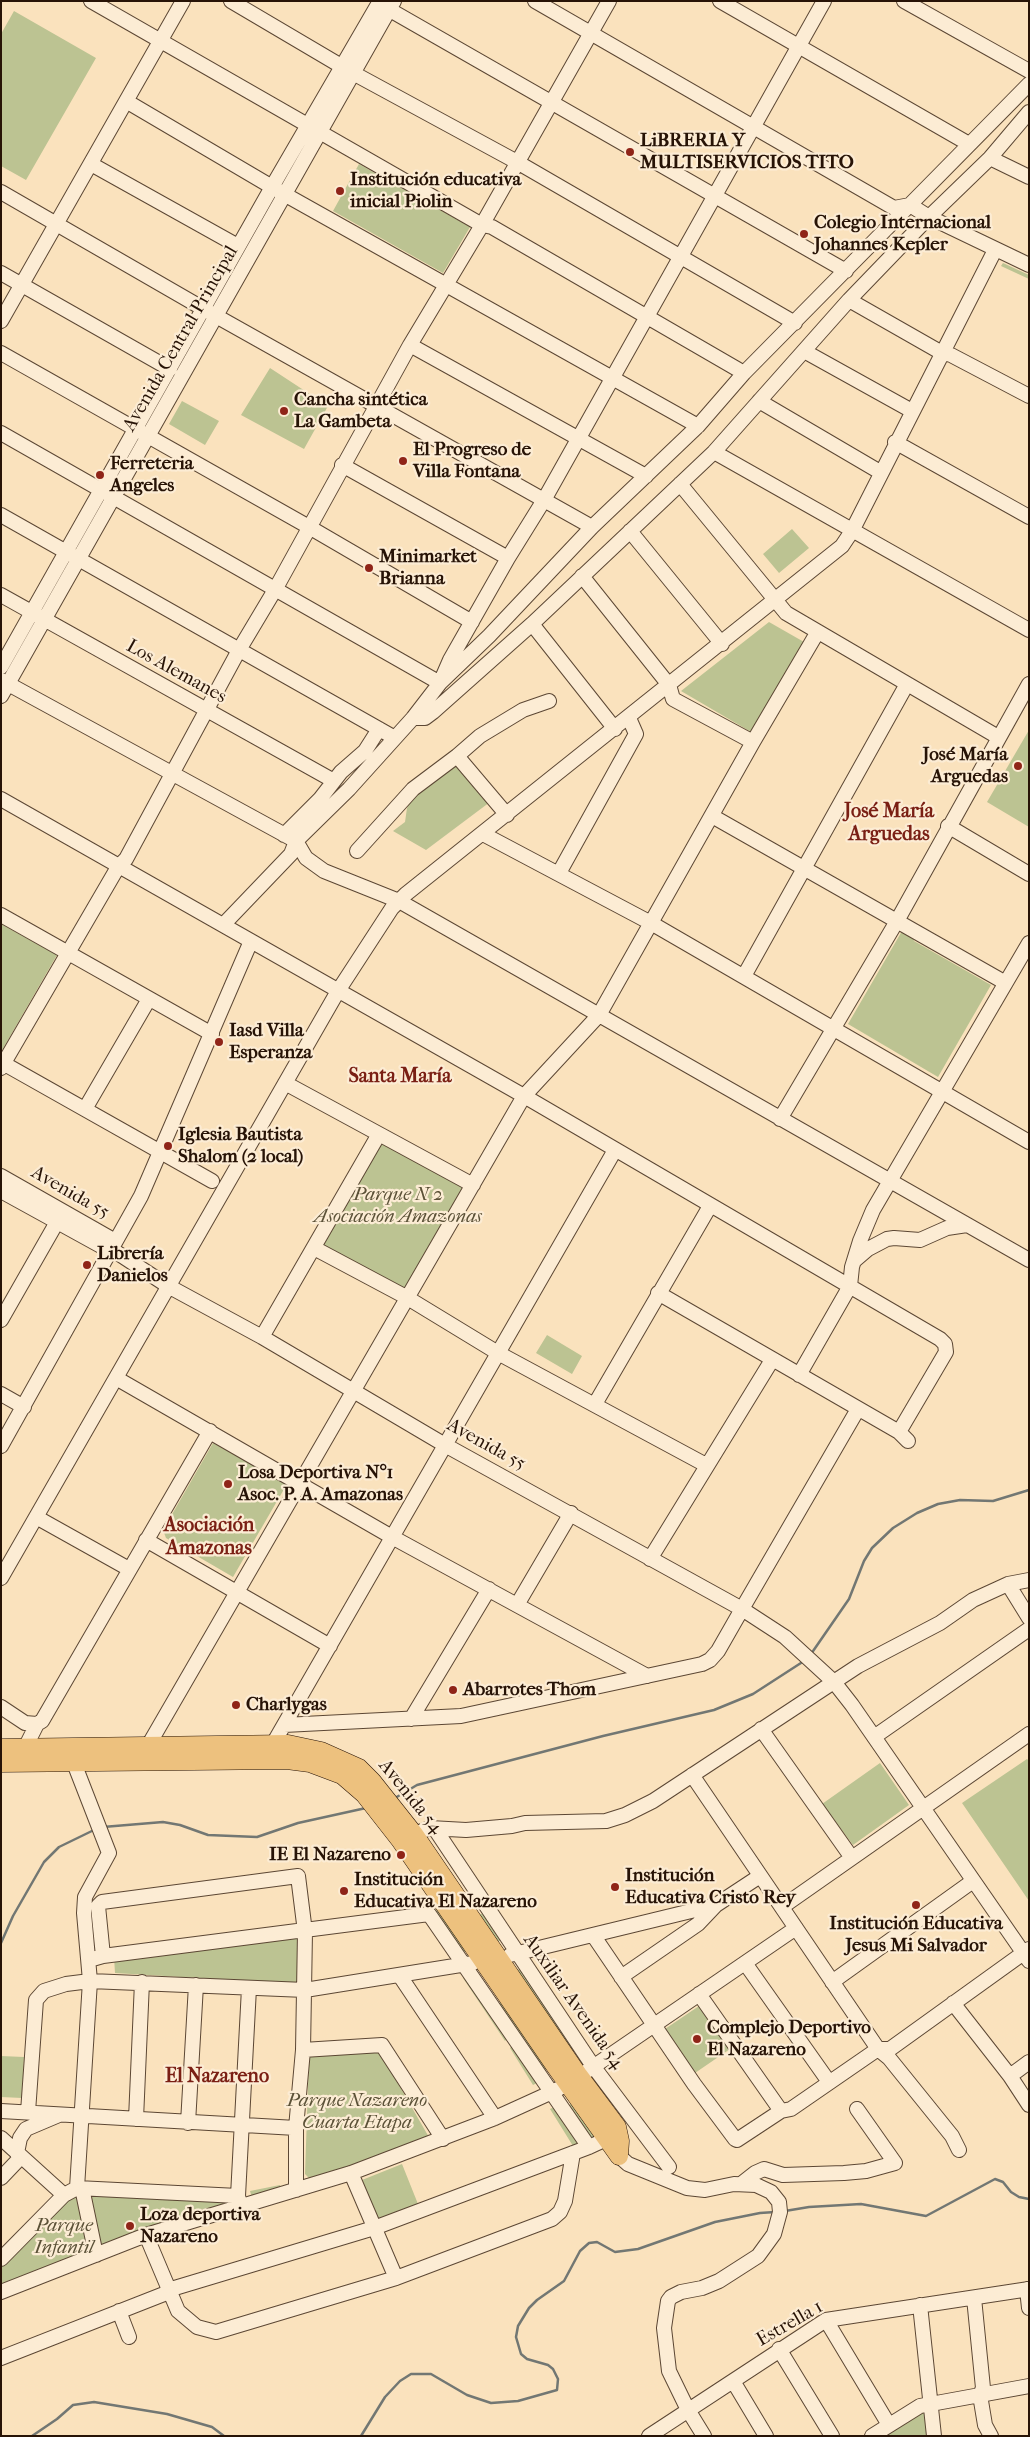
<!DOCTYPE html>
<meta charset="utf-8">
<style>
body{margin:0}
#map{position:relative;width:1030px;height:2437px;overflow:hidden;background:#fae2bd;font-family:"IM FELL French Canon",serif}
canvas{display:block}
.frame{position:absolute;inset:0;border:2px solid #271306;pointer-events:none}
</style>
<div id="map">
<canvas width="1030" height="2437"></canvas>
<div class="frame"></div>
</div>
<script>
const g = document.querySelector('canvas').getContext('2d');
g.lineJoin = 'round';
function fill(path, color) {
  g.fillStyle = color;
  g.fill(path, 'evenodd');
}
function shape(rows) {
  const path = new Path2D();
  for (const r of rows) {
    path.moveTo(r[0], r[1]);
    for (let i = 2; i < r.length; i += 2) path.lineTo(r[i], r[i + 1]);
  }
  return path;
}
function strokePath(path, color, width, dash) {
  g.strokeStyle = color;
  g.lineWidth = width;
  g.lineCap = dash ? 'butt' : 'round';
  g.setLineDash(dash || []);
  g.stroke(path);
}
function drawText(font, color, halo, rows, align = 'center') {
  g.font = font + ' "IM FELL French Canon",serif';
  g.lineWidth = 4.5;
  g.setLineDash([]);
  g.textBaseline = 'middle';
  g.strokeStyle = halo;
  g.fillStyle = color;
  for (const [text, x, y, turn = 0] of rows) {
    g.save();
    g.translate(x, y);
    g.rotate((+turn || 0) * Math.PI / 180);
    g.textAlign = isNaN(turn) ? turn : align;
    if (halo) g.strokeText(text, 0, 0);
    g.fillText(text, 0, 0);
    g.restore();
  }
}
fill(shape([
 [14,11,96,58,26,180,1,166,1,34],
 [359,164,470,227,443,273,333,211],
 [273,195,277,197,216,306,212,304],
 [1003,263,1029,275,1029,279,1001,266],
 [270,368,328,406,304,449,241,415],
 [182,401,219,421,205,445,169,424],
 [792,529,809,548,779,573,763,554],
 [769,622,804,642,751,732,681,691],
 [1029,730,1029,827,987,802],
 [456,764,490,802,426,850,393,831,405,822,407,808,412,798],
 [1,924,57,955,1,1052],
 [902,931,913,938,914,941,991,985,938,1077,848,1024],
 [380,1140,466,1187,404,1292,319,1245],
 [547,1335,582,1356,572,1374,536,1353],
 [213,1443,287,1484,233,1577,166,1538,163,1530],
 [1027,1759,1029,1761,1029,1901,962,1803],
 [880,1763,909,1805,853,1845,822,1804],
 [444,1909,470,1949,462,1953,433,1911],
 [485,1912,504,1941,494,1941,477,1916],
 [299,1936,299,1983,297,1984,115,1973,114,1957],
 [522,1967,577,2049,570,2053,515,1972],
 [465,1977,507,2039,505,2041,463,1978],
 [504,2000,550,2067,542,2072,497,2005],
 [699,2006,730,2049,695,2073,665,2029],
 [512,2046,537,2083,533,2085,510,2048],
 [380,2052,430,2139,311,2180,305,2174,309,2056],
 [1,2056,24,2057,22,2098,1,2097],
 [574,2102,599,2134,593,2142,566,2107],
 [554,2107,579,2144,573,2146,550,2109],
 [402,2164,418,2204,377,2219,362,2180],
 [280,2185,281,2189,252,2198,250,2191],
 [86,2192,230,2201,230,2204,100,2248],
 [79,2194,91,2252,1,2287,1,2265,71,2198],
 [924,2411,928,2436,885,2436]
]), '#bcc392');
strokePath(shape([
 [811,1654,849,1599,864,1561,872,1548,893,1528,917,1513,938,1504,960,1500,993,1501,1029,1490],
 [395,1798,417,1785,603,1736,714,1710,753,1694,804,1661],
 [103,1827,163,1822,180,1825,208,1835,257,1837,298,1823,366,1808],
 [1,1943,13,1916,44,1862,59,1847,96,1829],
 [785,2211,809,2207,861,2204,926,2216,995,2179,1003,2182,1011,2192,1019,2197,1029,2199],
 [32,2436,57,2419,73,2405,94,2402,167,2414,212,2427,224,2436],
 [361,2436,385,2397,400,2381,411,2374,431,2374,467,2395,491,2403,518,2401,557,2390,558,2379,553,2369,548,2365,527,2359,521,2354,516,2337,518,2326,529,2308,537,2300,564,2281,580,2251,589,2243,597,2242,615,2252,638,2249,715,2222,760,2213,775,2212]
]), '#727773', 2.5);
const minor = shape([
 [91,1,482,225,492,227,744,373],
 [231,1,353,73,517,162,795,323],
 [535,1,894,208,910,205,929,217,1029,265],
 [720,1,969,144],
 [904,1,1029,71],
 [383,6,846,271],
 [126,101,284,194,698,426],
 [990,158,1029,177],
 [91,164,238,246],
 [1,192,216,316,592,527],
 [1,273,170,369],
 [849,300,942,353,951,355,1029,396],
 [1,321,183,1],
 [410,345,646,476],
 [804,351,912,411],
 [1,353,309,527,472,622],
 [759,401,880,472],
 [1,433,440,683,450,660,508,558,544,500,824,1],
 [895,442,1029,517],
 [714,452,1029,630],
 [342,465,508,558],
 [680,484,786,613,998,737],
 [1,515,395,738],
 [630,531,722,644],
 [582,576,669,685,673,699,753,742],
 [1,595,334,781],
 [532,624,615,729],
 [1,667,272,187,380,1],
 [1,680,296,841,306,858,324,871,399,901,1029,1260],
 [1,696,394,1],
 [413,718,425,718,433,712,532,624,714,452,849,300,929,217,990,158,1029,112],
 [457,756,507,815],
 [1,799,524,1096,940,1339,945,1344,946,1352,899,1432],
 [712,816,1004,982],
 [948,826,1029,874],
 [483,834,651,923,1029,1142],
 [284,835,320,799,341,772,365,751,379,729],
 [357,851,413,789,457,756,480,736,523,710,549,701],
 [559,873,636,734,629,718],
 [1,915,212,1034],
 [223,925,291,854,296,841,349,789,413,718,440,683,489,636,592,527,698,426,744,373,1029,84],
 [744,976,907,684],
 [1,1062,212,1181],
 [1,1068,118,867,126,859,239,650,276,588,410,345,482,225,609,1],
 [285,1083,473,1185],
 [85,1109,149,999],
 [780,1119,897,921,1029,684],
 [1,1176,110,1238,113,1250],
 [1,1191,101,1246,113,1250,168,1286,262,1337,445,1445,742,1609,785,1637,834,1682,852,1705,1029,1961],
 [314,1248,406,1297,498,1353,706,1465],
 [854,1261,868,1249,887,1239,894,1238,920,1240,947,1228,967,1225],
 [658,1293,899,1432,908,1441],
 [1,1320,57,1222],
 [262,1337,379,1134],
 [799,1375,850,1286,852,1267,860,1241,873,1210,1029,943],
 [116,1378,392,1537,647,1676],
 [1,1394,24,1407],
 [595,1404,710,1206],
 [1,1446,141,1196,251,941],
 [36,1517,129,1569],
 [146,1540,330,1646],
 [650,1559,772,1360],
 [1,1578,338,991,392,908,406,894,842,546,852,531,995,250],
 [1008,1584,1029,1618],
 [517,1605,571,1513],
 [1,1707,25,1723,37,1724],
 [411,1719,489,1589],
 [284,1725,461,1716,702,1664,710,1660,718,1651,742,1609,858,1409],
 [761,1729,852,1858],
 [874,1737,1029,1629],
 [273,1744,615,1150],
 [148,1746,524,1096,599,1015,753,742,817,633],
 [21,1756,37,1724,42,1721,210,1431],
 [74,1763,109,1853,85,1897,84,1913,90,1981,77,2188],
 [692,1775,878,2049,889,2058,952,2136,959,2150],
 [435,1829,593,2066,669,2167],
 [414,1834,430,1828,466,1830,512,1826,525,1823,606,1821,625,1815,653,1801,858,1666,940,1623,973,1600,1008,1584,1029,1580],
 [782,1907,1029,1734],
 [593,1935,694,2084,735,2139,737,2140,781,2111,791,2109,878,2049,890,2049,1029,1949],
 [510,1955,716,1905,760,1876],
 [103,1956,98,1906,102,1902,298,1876,305,1932,303,2050,296,2128,296,2190],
 [89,1960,103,1956,429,1914,589,2147],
 [745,1963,829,2082],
 [400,1976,495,2118],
 [621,1977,698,1924,716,1905],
 [832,1982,973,1881],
 [699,1994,781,2111],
 [953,2003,1010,2076,1029,2105],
 [303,2050,382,2045,443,2139],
 [1010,2076,1029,2062],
 [1,2111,296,2128],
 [28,2112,36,2000,44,1991,66,1984,90,1981,305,1990,473,1963],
 [136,2119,142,1982],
 [188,2123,196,1985],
 [1,2138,64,2195],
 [17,2153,20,2138,26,2129,59,2115],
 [619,2156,628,2164,687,2188,705,2190,734,2184,756,2185,771,2192,779,2202,780,2212,774,2234,758,2256,719,2281,702,2288,681,2292,671,2297,668,2301,664,2328,669,2371,688,2410,704,2436],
 [351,2173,396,2278],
 [1,2178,21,2157],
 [741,2184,755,2173,764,2169,783,2175,844,2173,866,2171,895,2163,857,2109],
 [82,2188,96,2255],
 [240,2204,238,2196,249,1988],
 [146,2235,178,2311,197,2327,216,2332,396,2278,552,2219,560,2212,565,2201,573,2153],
 [1,2259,64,2195,77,2188,238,2196],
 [1027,2289,1029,2308],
 [1,2292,146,2235,351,2173,495,2118,550,2093,568,2084,796,1928],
 [974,2298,983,2388,980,2395,985,2425,991,2436],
 [920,2305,934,2436],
 [119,2311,129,2337],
 [826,2320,889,2425],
 [779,2349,832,2436],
 [1,2358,164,2294,168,2290,374,2228,589,2147,615,2135],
 [733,2381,766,2436],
 [649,2436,826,2320,1029,2289],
 [872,2436,920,2406,1029,2386]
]);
const major = shape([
 [1,1748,288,1744,321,1751,359,1768,372,1781,414,1834,579,2076,617,2127,620,2141,619,2156],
 [1,1763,287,1760,310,1763,342,1775,364,1794,400,1840,555,2066,619,2156]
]);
strokePath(minor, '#5c4734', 16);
strokePath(major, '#271306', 19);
strokePath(minor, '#fcecd4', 14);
strokePath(major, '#edc17e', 18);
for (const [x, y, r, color] of [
 [630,152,5,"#8f2418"],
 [340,191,5,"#8f2418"],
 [804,234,5,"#8f2418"],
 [284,411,5,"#8f2418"],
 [403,461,5,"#8f2418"],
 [100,475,5,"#8f2418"],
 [369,568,5,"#8f2418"],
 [1018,766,5,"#8f2418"],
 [219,1042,5,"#8f2418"],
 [168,1146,5,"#8f2418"],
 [87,1265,5,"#8f2418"],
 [228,1484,5,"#8f2418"],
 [453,1690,5,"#8f2418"],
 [236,1705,5,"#8f2418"],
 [401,1855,5,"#8f2418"],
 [615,1887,5,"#8f2418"],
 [344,1891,5,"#8f2418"],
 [916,1905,5,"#8f2418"],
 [697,2039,5,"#8f2418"],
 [130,2226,5,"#8f2418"]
]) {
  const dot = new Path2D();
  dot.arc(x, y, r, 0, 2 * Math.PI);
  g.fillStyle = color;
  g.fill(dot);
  strokePath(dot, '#fcecd4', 2);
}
drawText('bold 19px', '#271306', '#fcecd4', [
 ["LiBRERIA Y",640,141],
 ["MULTISERVICIOS TITO",640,163],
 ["Institución educativa",350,180],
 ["inicial Piolin",350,202],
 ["Colegio Internacional",814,223],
 ["Johannes Kepler",814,245],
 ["Cancha sintética",294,400],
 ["La Gambeta",294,422],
 ["El Progreso de",413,450],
 ["Villa Fontana",413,472],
 ["Ferreteria",110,464],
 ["Angeles",110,486],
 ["Minimarket",379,557],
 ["Brianna",379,579],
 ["José María",1008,755,"right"],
 ["Arguedas",1008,777,"right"],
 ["Iasd Villa",229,1031],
 ["Esperanza",229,1053],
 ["Iglesia Bautista",178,1135],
 ["Shalom (2 local)",178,1157],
 ["Librería",97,1254],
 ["Danielos",97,1276],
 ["Losa Deportiva N°1",238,1473],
 ["Asoc. P. A. Amazonas",238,1495],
 ["Abarrotes Thom",463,1690],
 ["Charlygas",246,1705],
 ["IE El Nazareno",391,1855,"right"],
 ["Institución",625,1876],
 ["Educativa Cristo Rey",625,1898],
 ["Institución",354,1880],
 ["Educativa El Nazareno",354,1902],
 ["Institución Educativa",916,1924,"center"],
 ["Jesus Mi Salvador",916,1946,"center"],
 ["Complejo Deportivo",707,2028],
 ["El Nazareno",707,2050],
 ["Loza deportiva",140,2215],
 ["Nazareno",140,2237]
], 'left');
drawText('19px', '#271306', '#fcecd4', [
 ["Avenida Central Principal",181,339,-60],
 ["Los Alemanes",176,672,29],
 ["Avenida 55",70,1193,30],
 ["Avenida 55",486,1445,29],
 ["Avenida 54",410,1797,51],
 ["Auxiliar Avenida 54",573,2002,55],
 ["Estrella 1",790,2324,-30]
]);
drawText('italic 19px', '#5b5137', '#fcecd4', [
 ["Parque N 2",398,1195],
 ["Asociación Amazonas",398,1217],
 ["Parque Nazareno",357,2101],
 ["Cuarta Etapa",357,2123],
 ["Parque",64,2226],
 ["Infantil",64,2248]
]);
drawText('bold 20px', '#7a1f14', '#fcecd4', [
 ["José María",889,812],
 ["Arguedas",889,835],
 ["Santa María",400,1077],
 ["Asociación",209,1526],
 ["Amazonas",209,1549],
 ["El Nazareno",217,2077]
]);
</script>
